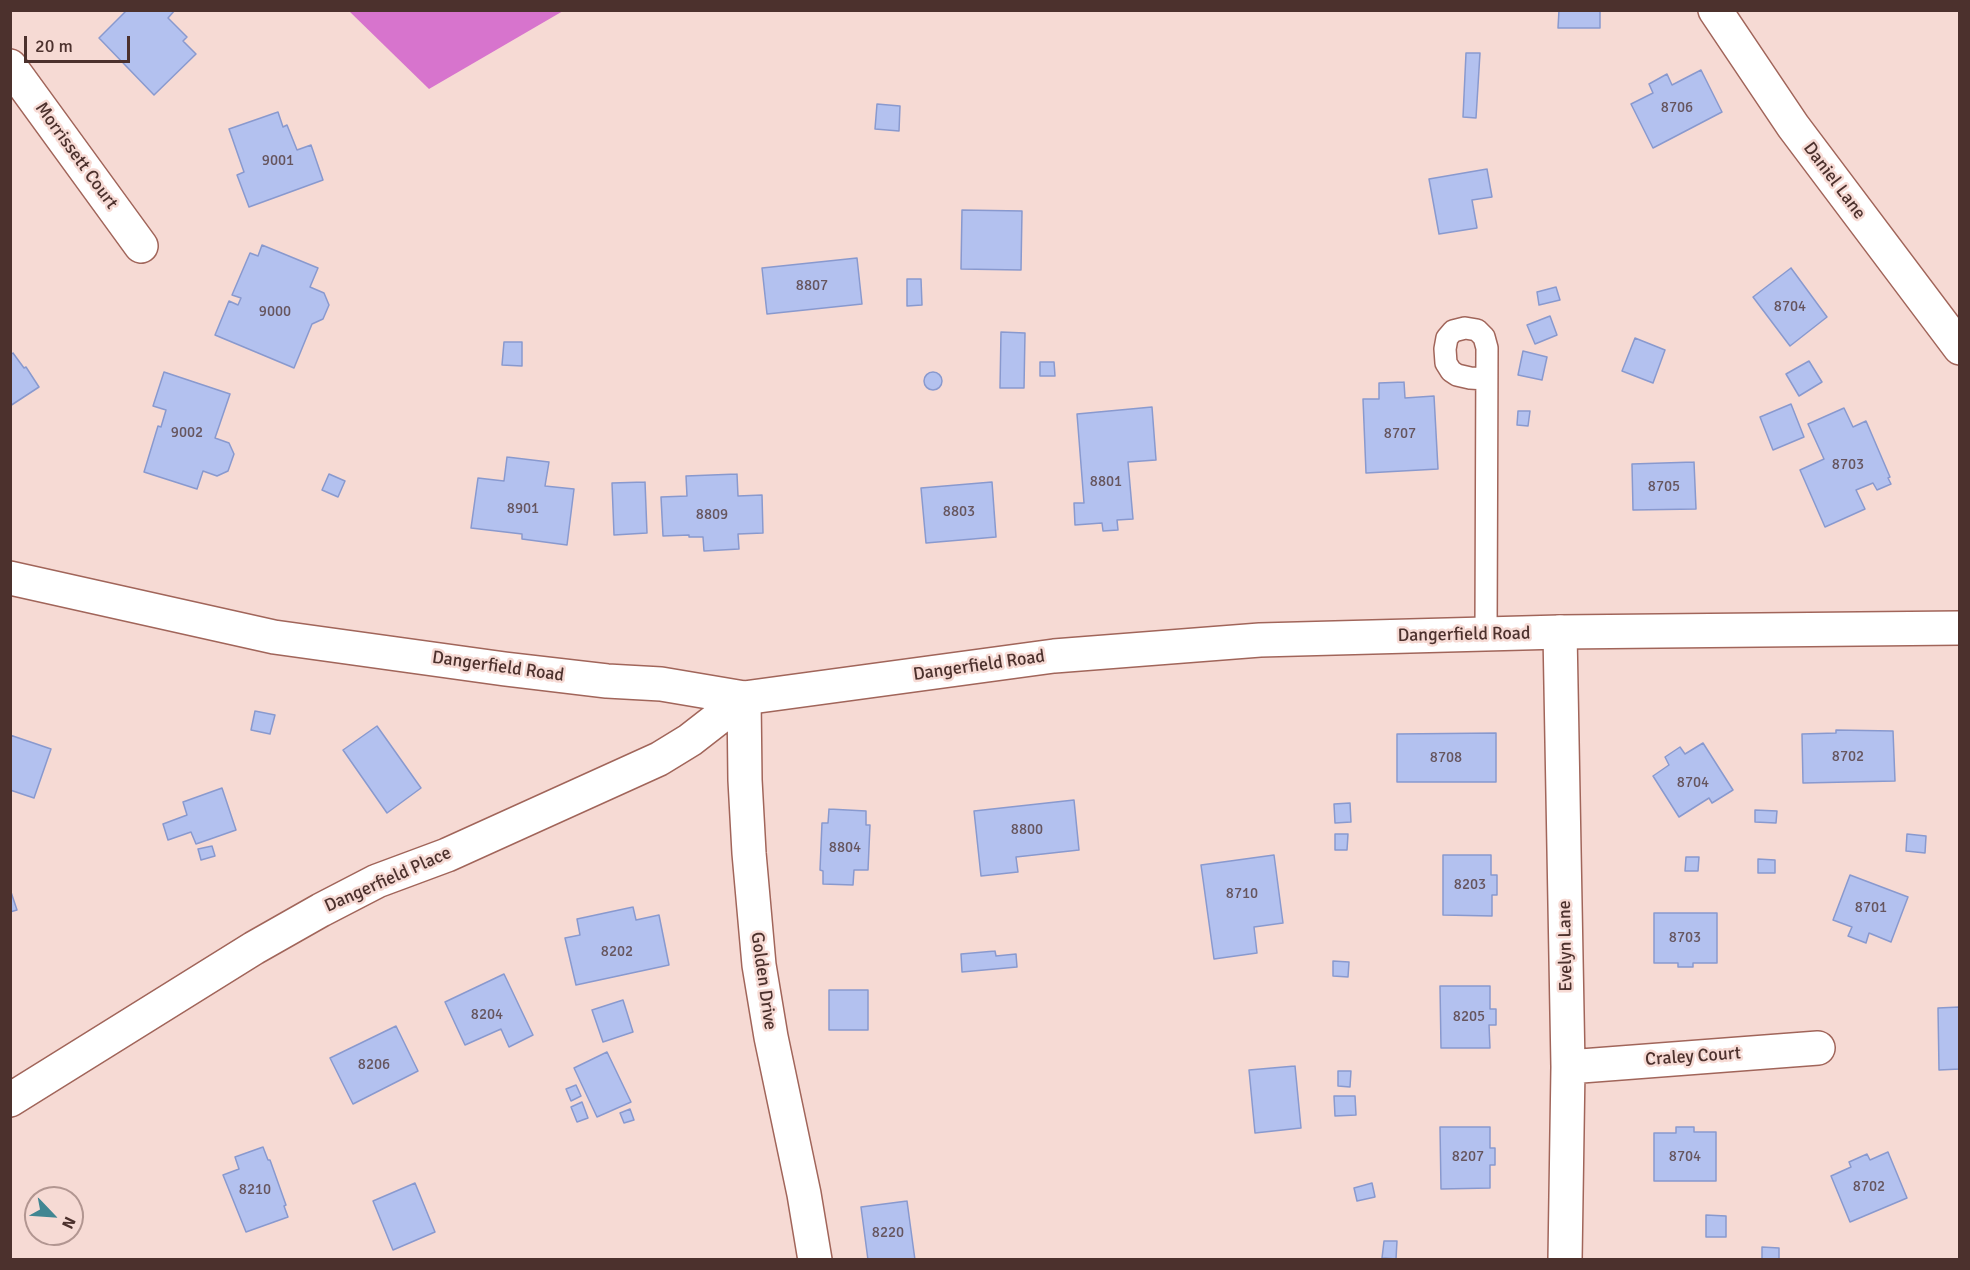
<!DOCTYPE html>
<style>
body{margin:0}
#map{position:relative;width:1970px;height:1270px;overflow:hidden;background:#f6dad4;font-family:Signika,sans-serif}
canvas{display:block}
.frame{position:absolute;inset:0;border:12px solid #4c312d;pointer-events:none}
.north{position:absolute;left:24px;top:1186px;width:60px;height:60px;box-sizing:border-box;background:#f6dad4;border:2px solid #b29691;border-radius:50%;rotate:115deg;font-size:16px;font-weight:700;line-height:24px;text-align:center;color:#4c312d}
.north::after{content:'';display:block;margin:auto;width:21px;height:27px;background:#418692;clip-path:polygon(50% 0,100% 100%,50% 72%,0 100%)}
.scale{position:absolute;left:24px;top:36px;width:106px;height:27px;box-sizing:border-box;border:3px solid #4c312d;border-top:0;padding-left:8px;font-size:18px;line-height:21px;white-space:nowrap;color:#4c312d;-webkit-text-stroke:4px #f6dad4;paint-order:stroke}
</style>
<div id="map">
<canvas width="1970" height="1270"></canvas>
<div class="frame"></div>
<div class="north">N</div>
<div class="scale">20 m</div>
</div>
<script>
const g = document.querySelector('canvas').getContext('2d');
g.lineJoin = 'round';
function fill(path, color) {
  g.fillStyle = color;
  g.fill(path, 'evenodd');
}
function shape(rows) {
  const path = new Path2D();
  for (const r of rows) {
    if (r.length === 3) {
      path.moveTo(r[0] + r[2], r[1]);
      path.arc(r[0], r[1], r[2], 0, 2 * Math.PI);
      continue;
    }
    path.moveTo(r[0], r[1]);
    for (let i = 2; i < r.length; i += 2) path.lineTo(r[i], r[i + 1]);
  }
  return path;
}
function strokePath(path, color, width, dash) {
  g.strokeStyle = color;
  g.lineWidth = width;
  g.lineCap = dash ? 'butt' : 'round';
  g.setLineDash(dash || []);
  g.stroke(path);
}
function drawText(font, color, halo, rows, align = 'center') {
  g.font = font + ' Signika,sans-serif';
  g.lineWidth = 5;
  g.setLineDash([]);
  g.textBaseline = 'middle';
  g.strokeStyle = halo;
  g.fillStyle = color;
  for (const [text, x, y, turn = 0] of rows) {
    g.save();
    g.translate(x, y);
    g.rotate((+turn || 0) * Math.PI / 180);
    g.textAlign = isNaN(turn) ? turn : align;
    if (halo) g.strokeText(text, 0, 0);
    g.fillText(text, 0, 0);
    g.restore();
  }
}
fill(shape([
 [349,11,563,11,429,89]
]), '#d774cd');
const building = shape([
 [127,10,175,10,168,18,187,37,183,41,196,54,154,95,99,38,127,10],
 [1559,10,1600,10,1600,28,1558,28,1559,10],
 [1466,53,1480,53,1476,118,1463,117,1466,53],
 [1701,70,1722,112,1653,148,1631,104,1653,93,1649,84,1667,74,1672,85,1701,70],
 [877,104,900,106,899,131,875,129,877,104],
 [278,112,283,127,287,125,297,150,311,145,323,180,249,207,237,175,244,172,229,129,278,112],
 [1487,169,1492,197,1472,200,1477,228,1439,234,1429,179,1487,169],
 [962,210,1022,211,1021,270,961,269,962,210],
 [262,245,318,268,310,287,324,293,329,305,323,319,312,324,294,368,215,335,229,301,238,305,241,298,232,295,250,253,258,256,262,245],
 [857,258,862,304,767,314,762,268,857,258],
 [1791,268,1827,317,1790,346,1753,297,1791,268],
 [907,279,921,279,922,305,907,306,907,279],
 [1556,287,1560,300,1539,305,1537,292,1556,287],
 [1550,316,1557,335,1535,344,1527,325,1550,316],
 [1001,332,1025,333,1024,388,1000,388,1001,332],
 [1635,338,1665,350,1653,383,1622,371,1635,338],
 [504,342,522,342,522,366,502,365,504,342],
 [1523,351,1547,357,1542,380,1518,375,1523,351],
 [13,353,24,368,26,367,39,387,10,406,10,355,13,353],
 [1809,361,1822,382,1799,396,1786,374,1809,361],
 [1040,362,1054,362,1055,376,1040,376,1040,362],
 [933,381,9],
 [164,372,230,394,215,438,229,443,234,454,228,471,217,476,203,471,197,489,144,472,158,426,161,427,166,410,153,406,164,372],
 [1404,382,1405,398,1434,396,1438,469,1366,473,1363,399,1379,399,1379,383,1404,382],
 [1791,404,1804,437,1773,450,1760,417,1791,404],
 [1152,407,1156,460,1128,462,1133,519,1117,520,1118,530,1103,531,1102,523,1075,525,1074,503,1084,503,1077,414,1152,407],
 [1844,408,1853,427,1866,421,1890,477,1888,478,1891,484,1877,490,1873,483,1856,490,1865,509,1825,527,1800,470,1824,459,1808,424,1844,408],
 [1518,411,1530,411,1528,426,1517,425,1518,411],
 [507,457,549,462,545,486,574,489,567,545,522,539,522,534,471,528,478,478,504,481,507,457],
 [1694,462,1696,509,1633,510,1632,464,1694,462],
 [329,474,345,481,338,497,322,490,329,474],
 [737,474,738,496,762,495,763,533,738,534,739,549,704,551,703,537,689,537,689,535,663,536,661,497,687,496,686,476,737,474],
 [645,482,647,533,614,535,612,483,645,482],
 [992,482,996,537,926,543,921,488,992,482],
 [255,711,275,715,270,734,251,730,255,711],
 [377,726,421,788,387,813,343,750,377,726],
 [1836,730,1893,731,1895,781,1803,783,1802,734,1836,733,1836,730],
 [1496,733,1496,782,1397,782,1397,734,1496,733],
 [10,735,51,749,34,798,10,790,10,735],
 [1703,743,1733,790,1712,803,1709,798,1679,817,1653,776,1669,765,1665,757,1680,747,1685,754,1703,743],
 [222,788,236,830,196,844,191,832,168,840,163,824,187,815,183,802,222,788],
 [1074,800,1079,850,1016,857,1018,872,981,876,974,811,1074,800],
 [1350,803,1351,822,1335,823,1334,804,1350,803],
 [829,809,866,811,866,825,870,825,868,870,854,870,853,885,823,884,823,871,820,870,822,823,828,823,829,809],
 [1755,810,1777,811,1776,823,1755,822,1755,810],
 [1335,834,1348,834,1347,850,1335,850,1335,834],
 [1907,834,1926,836,1925,853,1906,851,1907,834],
 [212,846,215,856,201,860,198,849,212,846],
 [1274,855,1283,923,1254,927,1257,953,1214,959,1201,865,1274,855],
 [1443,855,1491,855,1491,875,1497,875,1497,895,1492,895,1492,916,1443,915,1443,855],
 [1686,857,1699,857,1698,871,1685,871,1686,857],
 [1758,859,1775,860,1775,873,1758,873,1758,859],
 [1850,875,1908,897,1891,942,1869,933,1866,943,1848,936,1852,927,1833,920,1850,875],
 [11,892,17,910,10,912,10,892,11,892],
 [633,907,636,920,659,915,669,965,576,985,565,938,580,935,577,919,633,907],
 [1654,913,1717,913,1717,963,1693,963,1693,967,1678,967,1678,963,1654,963,1654,913],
 [995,951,996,956,1016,954,1017,967,962,972,961,954,995,951],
 [1333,961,1349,962,1348,977,1333,976,1333,961],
 [504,974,533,1035,509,1047,501,1029,465,1045,445,1002,504,974],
 [1440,986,1490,986,1490,1009,1496,1009,1496,1025,1489,1025,1490,1048,1441,1048,1440,986],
 [829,990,868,990,868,1030,829,1030,829,990],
 [623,1000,633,1032,603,1042,592,1010,623,1000],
 [1960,1007,1960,1069,1939,1070,1938,1008,1960,1007],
 [396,1026,418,1071,353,1104,330,1058,396,1026],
 [607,1052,631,1102,597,1117,574,1068,607,1052],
 [1295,1066,1301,1128,1255,1133,1249,1070,1295,1066],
 [1338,1071,1351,1071,1350,1087,1338,1086,1338,1071],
 [576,1085,581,1096,571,1101,566,1089,576,1085],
 [1334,1096,1355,1096,1356,1115,1335,1116,1334,1096],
 [582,1102,588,1118,577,1122,571,1107,582,1102],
 [630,1109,634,1120,624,1123,620,1113,630,1109],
 [1440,1127,1490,1127,1490,1148,1495,1148,1495,1165,1490,1165,1490,1188,1441,1189,1440,1127],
 [1676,1127,1694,1127,1694,1132,1716,1132,1716,1181,1654,1181,1654,1133,1676,1133,1676,1127],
 [263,1147,268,1160,270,1160,286,1205,284,1206,288,1217,246,1232,223,1175,239,1169,235,1157,263,1147],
 [1888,1152,1907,1198,1850,1222,1831,1176,1851,1167,1849,1162,1867,1154,1870,1160,1888,1152],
 [415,1183,435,1232,393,1250,373,1201,415,1183],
 [1372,1183,1375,1197,1357,1201,1354,1188,1372,1183],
 [907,1201,915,1260,868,1260,861,1207,907,1201],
 [1706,1215,1726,1216,1726,1237,1706,1237,1706,1215],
 [1384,1241,1397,1241,1396,1259,1382,1258,1384,1241],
 [1762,1247,1779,1248,1779,1260,1762,1260,1762,1247]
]);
fill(building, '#b3c1ef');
strokePath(building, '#8999ce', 1.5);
const service = shape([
 [1486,634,1487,348,1484,337,1477,330,1465,328,1453,331,1447,338,1445,349,1446,363,1451,371,1457,375,1470,378,1486,379]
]);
const minor = shape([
 [1715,10,1793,126,1960,348],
 [10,66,141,246],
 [1560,632,1568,1067,1565,1260],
 [744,698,745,780,749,853,759,965,771,1037,804,1194,815,1260],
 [1568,1067,1818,1048],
 [10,1100,254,948,321,910,377,881,447,855,659,759,690,740,744,698]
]);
const tertiary = shape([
 [10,578,274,637,505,669,607,681,661,684,744,698,1054,656,1260,640,1560,632,1960,628]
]);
strokePath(service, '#a1655a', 24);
strokePath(minor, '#a1655a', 36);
strokePath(tertiary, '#a1655a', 36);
strokePath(service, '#fff', 21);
strokePath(minor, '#fff', 33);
strokePath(tertiary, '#fff', 33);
drawText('15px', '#66555e', null, [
 ["8706",1677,108],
 ["9001",278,161],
 ["8807",812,286],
 ["8704",1790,307],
 ["9000",275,312],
 ["9002",187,433],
 ["8707",1400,434],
 ["8703",1848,465],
 ["8801",1106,482],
 ["8705",1664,487],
 ["8901",523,509],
 ["8803",959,512],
 ["8809",712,515],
 ["8702",1848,757],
 ["8708",1446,758],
 ["8704",1693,783],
 ["8800",1027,830],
 ["8804",845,848],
 ["8203",1470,885],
 ["8710",1242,894],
 ["8701",1871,908],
 ["8703",1685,938],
 ["8202",617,952],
 ["8204",487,1015],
 ["8205",1469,1017],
 ["8206",374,1065],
 ["8207",1468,1157],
 ["8704",1685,1157],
 ["8702",1869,1187],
 ["8210",255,1190],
 ["8220",888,1233]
]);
drawText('18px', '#4c312d', '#f6dad4', [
 ["Morrissett Court",76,156,54],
 ["Daniel Lane",1834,181,53],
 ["Dangerfield Road",1464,635,-1],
 ["Dangerfield Road",979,666,-8],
 ["Dangerfield Road",498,667,8],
 ["Dangerfield Place",388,880,-24],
 ["Evelyn Lane",1566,946,-91],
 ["Golden Drive",763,981,82],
 ["Craley Court",1693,1057,-4]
]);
</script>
